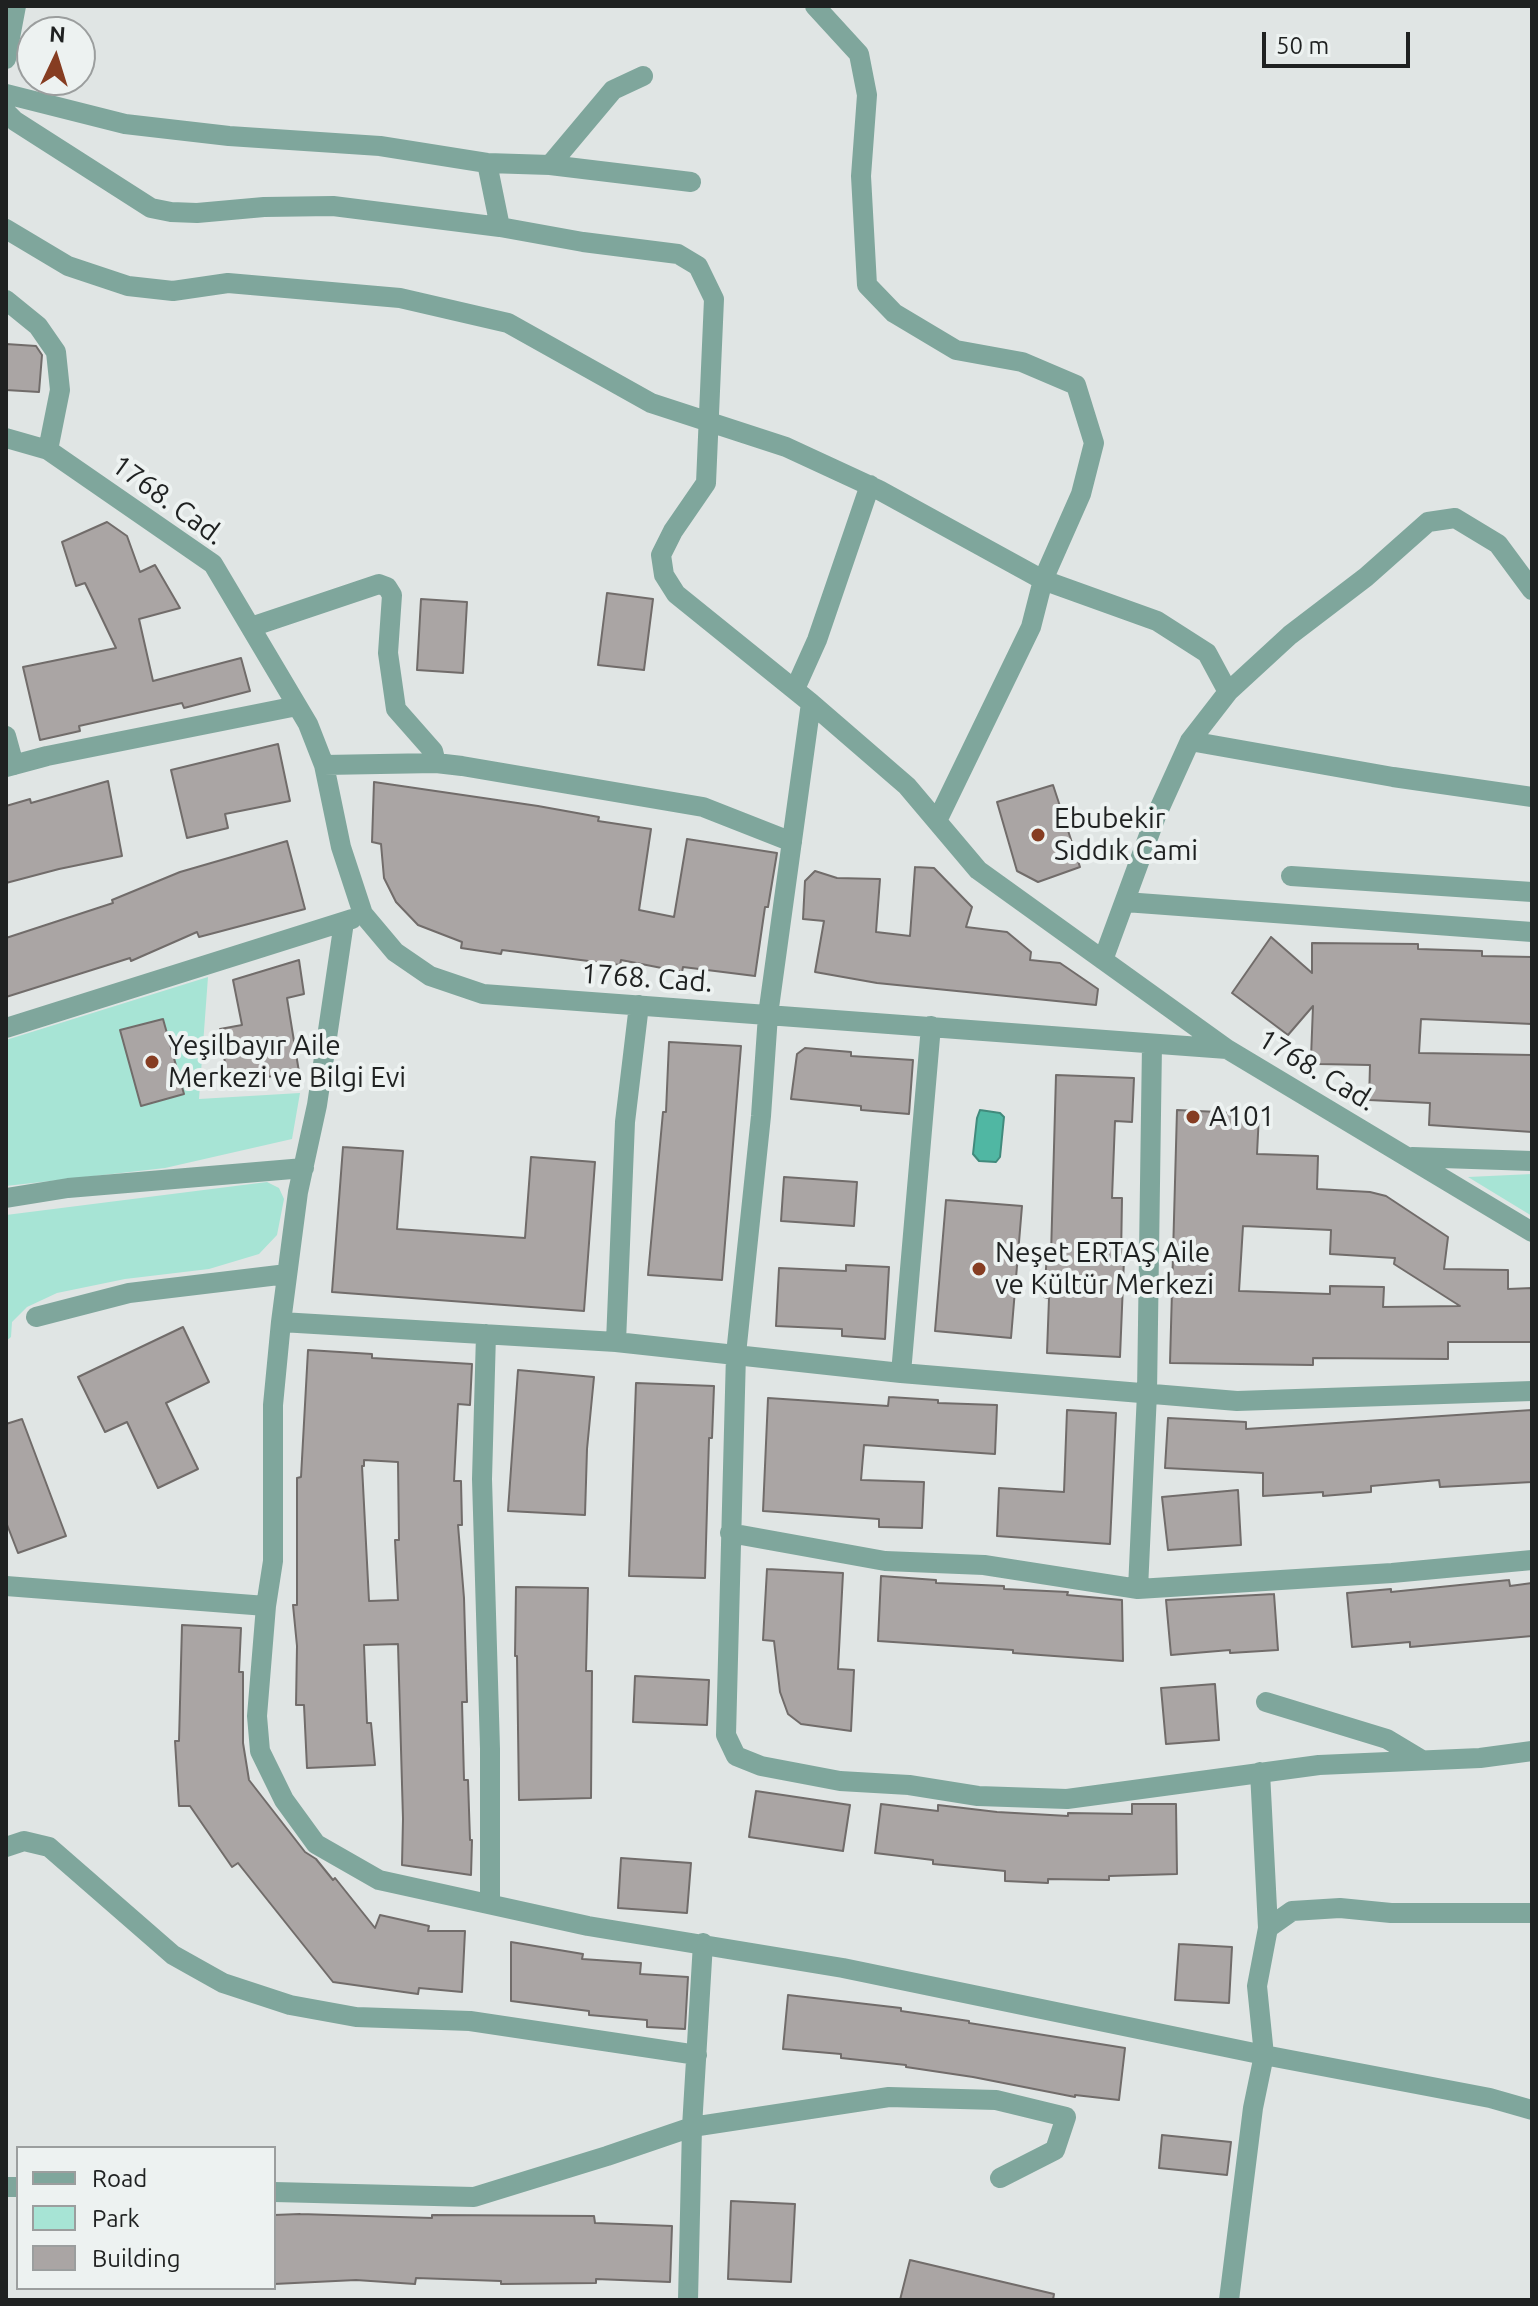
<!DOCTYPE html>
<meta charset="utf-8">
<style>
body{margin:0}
#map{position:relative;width:1538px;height:2306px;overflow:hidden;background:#e0e5e4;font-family:Ubuntu,sans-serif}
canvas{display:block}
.frame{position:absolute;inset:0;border:8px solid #1f2121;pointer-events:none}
.legend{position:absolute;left:16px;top:2146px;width:260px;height:144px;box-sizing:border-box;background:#edf2f1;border:2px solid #9b9e9e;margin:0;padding:10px 14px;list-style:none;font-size:24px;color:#1f2121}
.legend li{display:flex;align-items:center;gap:16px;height:40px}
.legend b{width:40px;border:2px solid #9b9e9e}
.north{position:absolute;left:16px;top:16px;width:80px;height:80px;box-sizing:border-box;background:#edf2f1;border:2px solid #9b9e9e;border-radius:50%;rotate:4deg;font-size:22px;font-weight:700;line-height:32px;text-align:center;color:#1f2121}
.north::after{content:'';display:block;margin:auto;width:28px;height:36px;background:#863d22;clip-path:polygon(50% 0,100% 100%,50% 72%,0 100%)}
.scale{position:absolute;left:1262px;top:32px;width:148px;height:36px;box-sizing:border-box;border:4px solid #1f2121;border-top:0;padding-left:10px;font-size:24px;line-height:28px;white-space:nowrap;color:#1f2121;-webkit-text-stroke:6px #edf2f1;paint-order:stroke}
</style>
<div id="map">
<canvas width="1538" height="2306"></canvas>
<div class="frame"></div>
<ul class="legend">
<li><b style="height:10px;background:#7fa69c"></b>Road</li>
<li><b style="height:22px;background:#a7e4d5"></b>Park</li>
<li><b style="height:22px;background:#aaa5a4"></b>Building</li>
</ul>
<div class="north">N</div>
<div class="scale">50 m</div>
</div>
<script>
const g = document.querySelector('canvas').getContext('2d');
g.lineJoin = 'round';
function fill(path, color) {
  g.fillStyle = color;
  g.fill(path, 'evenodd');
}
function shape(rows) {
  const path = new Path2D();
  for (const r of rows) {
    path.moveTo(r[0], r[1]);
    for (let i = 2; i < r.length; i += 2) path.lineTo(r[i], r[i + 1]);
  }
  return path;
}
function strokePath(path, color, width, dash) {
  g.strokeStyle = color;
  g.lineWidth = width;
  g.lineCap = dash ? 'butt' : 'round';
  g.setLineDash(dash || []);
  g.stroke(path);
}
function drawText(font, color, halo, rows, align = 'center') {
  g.font = font + ' Ubuntu,sans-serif';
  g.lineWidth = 8;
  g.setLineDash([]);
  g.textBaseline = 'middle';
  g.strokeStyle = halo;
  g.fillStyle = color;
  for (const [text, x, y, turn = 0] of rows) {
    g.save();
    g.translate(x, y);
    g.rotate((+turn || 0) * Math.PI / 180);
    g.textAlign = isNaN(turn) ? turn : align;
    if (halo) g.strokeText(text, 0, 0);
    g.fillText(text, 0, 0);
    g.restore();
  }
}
fill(shape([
 [208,977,199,1099,300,1093,292,1139,165,1168,6,1186,6,1040],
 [1532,1174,1532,1216,1468,1177],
 [267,1182,279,1188,284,1199,277,1235,259,1254,209,1269,125,1279,57,1293,27,1307,12,1322,11,1337,6,1341,6,1215]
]), '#a7e4d5');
const water = shape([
 [980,1110,1000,1113,1004,1117,1000,1157,996,1162,979,1161,973,1154,977,1118,980,1110]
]);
fill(water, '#50b7a3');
strokePath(water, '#418a7c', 2);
const building = shape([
 [6,344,36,346,42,355,39,392,6,390,6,344],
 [107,522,127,536,140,572,155,565,180,608,139,619,153,681,241,658,250,691,184,708,182,703,79,726,80,731,40,740,23,667,116,648,85,583,76,586,62,542,107,522],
 [607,593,653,599,644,670,598,665,607,593],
 [421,599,467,602,463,673,417,670,421,599],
 [278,744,290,801,225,814,228,828,187,838,171,770,278,744],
 [108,781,122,856,59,869,6,883,6,806,30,799,31,803,108,781],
 [374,782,538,806,599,817,598,821,651,829,639,910,674,917,687,839,777,853,768,907,765,907,755,976,683,967,682,972,621,960,620,965,502,950,501,954,461,948,462,942,418,925,396,902,384,878,381,844,372,842,374,782],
 [1053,785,1080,867,1038,882,1017,871,997,802,1053,785],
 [287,841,305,909,199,937,197,932,131,961,130,958,6,997,6,938,113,903,112,900,180,872,287,841],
 [915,867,934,868,972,907,966,927,1007,932,1031,952,1030,960,1060,963,1098,989,1096,1005,877,983,815,972,824,921,803,919,805,881,815,871,837,878,880,879,876,932,910,936,915,867],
 [1271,937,1312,973,1312,943,1418,944,1418,949,1482,951,1482,956,1532,957,1532,1024,1421,1019,1419,1053,1532,1055,1532,1132,1429,1125,1430,1103,1369,1100,1370,1065,1318,1064,1311,1058,1313,1006,1288,1035,1232,993,1271,937],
 [299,960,304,994,287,998,299,1072,228,1083,220,1029,242,1025,233,980,299,960],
 [163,1019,184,1094,141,1106,120,1030,163,1019],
 [669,1042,741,1046,722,1280,648,1275,663,1112,666,1112,669,1042],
 [805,1048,851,1052,851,1056,913,1060,909,1114,861,1110,861,1106,791,1099,797,1054,805,1048],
 [1056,1075,1134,1078,1132,1122,1115,1121,1112,1198,1122,1198,1121,1259,1124,1259,1120,1357,1047,1353,1049,1298,1044,1297,1047,1254,1051,1255,1056,1075],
 [1177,1110,1259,1114,1257,1154,1318,1156,1317,1189,1370,1192,1386,1196,1448,1237,1444,1269,1508,1270,1508,1289,1532,1288,1532,1342,1448,1342,1448,1359,1313,1358,1313,1365,1170,1363,1177,1110],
 [1243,1226,1331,1230,1330,1254,1395,1258,1394,1264,1460,1306,1383,1307,1384,1287,1330,1286,1330,1294,1239,1291,1243,1226],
 [343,1147,403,1151,397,1229,525,1238,531,1157,595,1162,584,1311,332,1292,343,1147],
 [784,1177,857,1182,854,1226,781,1221,784,1177],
 [946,1200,1022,1206,1011,1338,935,1331,946,1200],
 [846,1265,889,1267,885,1339,842,1336,842,1329,776,1326,779,1268,846,1271,846,1265],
 [183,1327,209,1382,166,1403,198,1469,158,1488,127,1422,105,1432,78,1377,183,1327],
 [308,1350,372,1354,372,1358,472,1364,470,1405,458,1404,454,1481,461,1481,462,1525,458,1525,464,1598,467,1702,462,1702,464,1780,468,1780,470,1840,472,1840,471,1875,402,1865,403,1819,398,1644,364,1645,367,1723,371,1723,375,1765,307,1768,304,1705,296,1705,297,1646,293,1605,297,1605,297,1478,301,1477,308,1350],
 [364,1460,398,1462,399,1540,395,1540,398,1600,369,1601,362,1466,364,1466,364,1460],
 [518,1370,594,1377,587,1449,585,1515,508,1511,518,1370],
 [636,1383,714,1386,712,1438,709,1438,705,1578,629,1576,636,1383],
 [889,1397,938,1400,938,1403,997,1405,995,1454,864,1445,861,1480,924,1482,922,1528,879,1527,879,1519,763,1511,768,1398,888,1406,889,1397],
 [1067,1410,1116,1413,1110,1544,997,1536,999,1488,1064,1492,1067,1410],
 [1532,1410,1532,1482,1440,1487,1439,1480,1371,1486,1371,1492,1323,1496,1323,1492,1263,1496,1263,1473,1165,1468,1168,1418,1246,1422,1246,1429,1532,1410],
 [22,1419,66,1536,18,1553,6,1522,6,1424,22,1419],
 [1238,1490,1241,1545,1168,1550,1162,1497,1238,1490],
 [767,1569,843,1573,838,1669,854,1670,851,1731,801,1724,788,1714,780,1692,774,1641,763,1640,767,1569],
 [881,1576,936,1580,936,1583,1004,1586,1004,1589,1068,1592,1067,1595,1122,1600,1123,1661,1013,1653,1013,1650,878,1641,881,1576],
 [1509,1580,1510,1586,1532,1583,1532,1636,1410,1647,1410,1642,1352,1647,1347,1593,1391,1589,1391,1592,1509,1580],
 [516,1587,588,1588,586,1671,592,1671,591,1798,519,1800,517,1656,515,1656,516,1587],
 [1274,1594,1278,1650,1230,1653,1230,1650,1171,1655,1166,1600,1274,1594],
 [182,1625,241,1628,239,1672,243,1672,243,1743,249,1780,305,1852,316,1859,333,1880,335,1878,375,1928,380,1915,429,1926,428,1931,465,1931,462,1992,419,1988,418,1994,333,1982,238,1863,232,1867,190,1806,179,1806,175,1741,179,1741,182,1625],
 [635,1676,709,1680,707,1725,633,1722,635,1676],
 [1215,1684,1219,1740,1166,1744,1161,1688,1215,1684],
 [756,1791,850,1805,843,1851,749,1837,756,1791],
 [881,1804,938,1811,938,1805,997,1812,1068,1816,1068,1813,1132,1814,1132,1804,1176,1804,1177,1874,1109,1876,1109,1880,1048,1879,1048,1883,1005,1881,1005,1871,933,1864,933,1860,875,1853,881,1804],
 [621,1858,691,1863,687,1913,618,1908,621,1858],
 [511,1942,583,1954,582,1959,641,1963,640,1974,688,1977,685,2029,647,2027,647,2020,589,2015,589,2011,511,2001,511,1942],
 [1179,1944,1232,1947,1229,2003,1175,2000,1179,1944],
 [788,1995,901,2008,901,2011,969,2021,969,2023,1125,2048,1119,2100,1075,2095,1075,2097,973,2077,906,2067,906,2065,841,2058,841,2054,783,2049,788,1995],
 [1162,2135,1231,2142,1227,2175,1159,2168,1162,2135],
 [731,2201,795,2204,791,2282,728,2279,731,2201],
 [300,2214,432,2218,432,2215,594,2216,595,2223,672,2226,670,2282,596,2279,596,2283,501,2284,501,2281,416,2278,415,2284,356,2280,274,2284,274,2215,300,2214],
 [910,2260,1054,2294,1053,2300,900,2300,910,2260]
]);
fill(building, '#aaa5a4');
strokePath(building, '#716c6a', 2);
strokePath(shape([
 [815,6,859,54,867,95,861,176,867,285,894,313,956,350,1022,362,1076,385,1094,443,1081,494,1043,580,1031,627,937,821],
 [6,59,16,6],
 [6,94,125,124,229,136,380,146,487,163,550,165,691,182],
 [6,112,15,121,151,208,171,212,197,213,264,207,333,206,500,227,583,242,678,254,698,266,714,299,706,483,673,531,661,555,664,575,676,594,811,703,907,786,978,870,1227,1049],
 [487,163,500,227],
 [550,165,613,90,643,76],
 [6,229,68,266,128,286,173,291,228,283,400,298,508,323,651,403,786,447,879,490,1043,580,1157,621,1207,653,1228,692],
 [6,300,38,326,56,352,60,390,48,450],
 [6,438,48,450,213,564,308,724,324,765,341,847,363,914,395,952,430,976,483,994,1227,1049,1532,1232],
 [251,627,379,584,387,587,392,595,388,653,396,709,433,751,436,763],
 [795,689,817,640,870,485],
 [811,703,768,1015,761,1116,736,1354,726,1735,736,1756,761,1766,840,1781,909,1785,978,1796,1067,1799,1319,1765,1480,1758,1532,1751],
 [6,736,14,765],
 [1190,741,1393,777,1532,797],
 [324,765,436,763,462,766,703,807,792,842],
 [6,767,47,756,297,706],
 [1291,876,1532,892],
 [1125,902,1532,932],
 [344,922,317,1105,298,1192,281,1322,273,1405,273,1561,266,1606,257,1716,260,1751,284,1800,316,1844,379,1880,588,1926,843,1968,1264,2055,1490,2098,1532,2110],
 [1103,960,1156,816,1190,741,1228,692,1290,635,1366,577,1428,522,1455,518,1498,544,1532,590],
 [6,1028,352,919],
 [1412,1157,1532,1161],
 [6,1198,68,1188,304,1168],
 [36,1317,129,1293,287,1274],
 [281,1322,616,1342,901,1373,1237,1401,1532,1391],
 [486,1334,482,1479,490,1749,490,1903],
 [616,1342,625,1122,639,1005],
 [901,1373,931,1026],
 [730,1533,885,1561,984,1565,1138,1589,1392,1573,1532,1560],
 [6,1586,266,1606],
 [1138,1589,1147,1393,1152,1044],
 [1266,1702,1387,1739,1422,1760],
 [1260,1772,1268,1928],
 [6,1847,24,1841,49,1847,173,1955,223,1983,290,2005,356,2017,470,2021,697,2055],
 [6,2187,18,2187],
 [274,2192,474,2197,607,2156,692,2127,889,2097,996,2100,1066,2117,1055,2150,1000,2178],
 [688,2300,692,2127,703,1943],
 [1229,2300,1253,2108,1264,2055,1257,1986,1268,1928,1292,1911,1340,1908,1391,1913,1532,1913]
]), '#7fa69c', 20);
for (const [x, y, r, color] of [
 [1038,835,8,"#863d22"],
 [152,1062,8,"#863d22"],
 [1193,1117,8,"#863d22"],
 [979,1269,8,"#863d22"]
]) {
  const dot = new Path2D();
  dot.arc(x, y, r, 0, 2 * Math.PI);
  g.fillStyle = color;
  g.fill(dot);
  strokePath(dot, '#edf2f1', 3);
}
drawText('28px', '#1f2121', '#edf2f1', [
 ["1768. Cad.",168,500,36],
 ["1768. Cad.",647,978,4],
 ["1768. Cad.",1317,1070,31]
]);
drawText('28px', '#1f2121', '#edf2f1', [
 ["Ebubekir",1054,819],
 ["Sıddık Cami",1054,851],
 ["Yeşilbayır Aile",168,1046],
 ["Merkezi ve Bilgi Evi",168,1078],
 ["A101",1209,1117],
 ["Neşet ERTAŞ Aile",995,1253],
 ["ve Kültür Merkezi",995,1285]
], 'left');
</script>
